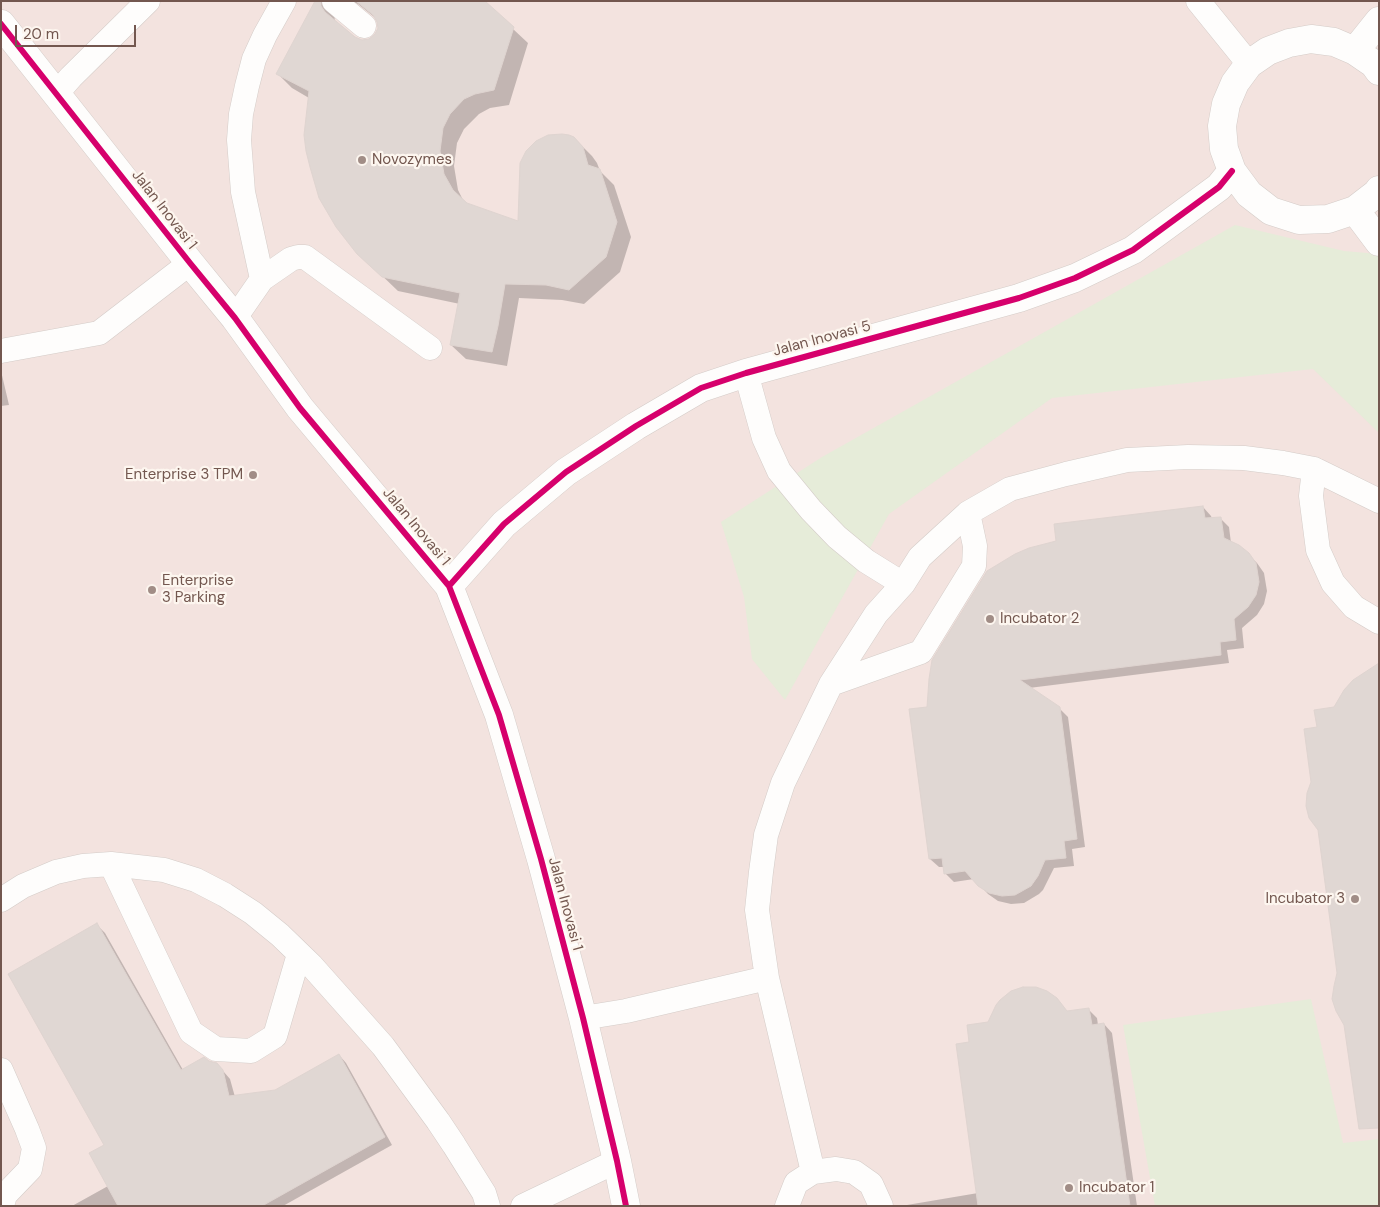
<!DOCTYPE html>
<style>
body{margin:0}
#map{position:relative;width:1380px;height:1207px;overflow:hidden;background:#f6f1ed;font-family:"DM Sans",sans-serif}
canvas{display:block}
.frame{position:absolute;inset:0;border:2px solid #73574f;pointer-events:none}
.scale{position:absolute;left:15px;top:25px;width:121px;height:22px;box-sizing:border-box;border:2px solid #73574f;border-top:0;padding-left:6px;font-size:15px;line-height:18px;white-space:nowrap;color:#73574f;-webkit-text-stroke:4px #fdf6ef;paint-order:stroke}
</style>
<div id="map">
<canvas width="1380" height="1207"></canvas>
<div class="frame"></div>
<div class="scale">20 m</div>
</div>
<script>
const g = document.querySelector('canvas').getContext('2d');
g.lineJoin = 'round';
function fill(path, color) {
  g.fillStyle = color;
  g.fill(path, 'evenodd');
}
function shape(rows) {
  const path = new Path2D();
  for (const r of rows) {
    path.moveTo(r[0], r[1]);
    for (let i = 2; i < r.length; i += 2) path.lineTo(r[i], r[i + 1]);
  }
  return path;
}
function strokePath(path, color, width, dash) {
  g.strokeStyle = color;
  g.lineWidth = width;
  g.lineCap = dash ? 'butt' : 'round';
  g.setLineDash(dash || []);
  g.stroke(path);
}
function drawText(font, color, halo, rows, align = 'center') {
  g.font = font + ' "DM Sans",sans-serif';
  g.lineWidth = 4.5;
  g.setLineDash([]);
  g.textBaseline = 'middle';
  g.strokeStyle = halo;
  g.fillStyle = color;
  for (const [text, x, y, turn = 0] of rows) {
    g.save();
    g.translate(x, y);
    g.rotate((+turn || 0) * Math.PI / 180);
    g.textAlign = isNaN(turn) ? turn : align;
    if (halo) g.strokeText(text, 0, 0);
    g.fillText(text, 0, 0);
    g.restore();
  }
}
fill(shape([
 [1,1,1379,1,1379,1206,1,1206]
]), '#f3e3df');
fill(shape([
 [1235,225,1344,251,1379,254,1379,433,1313,369,1052,398,889,514,785,700,752,659,744,597,721,522,822,457],
 [1311,999,1343,1143,1379,1139,1379,1206,1155,1206,1123,1025]
]), '#e6ecd9');
fill(shape([
 [316,1,483,1,528,43,509,105,490,108,479,114,464,129,457,143,454,166,458,190,464,202,467,205,520,223,577,141,592,156,597,163,600,171,614,185,631,237,620,272,584,304,562,300,519,298,507,366,466,359,451,345,460,304,398,291,374,268,309,98,292,88,278,74],
 [351,1,358,4,378,20,379,29,375,36,369,40,362,41,355,38,335,21,334,14],
 [1,371,9,405,1,406],
 [1203,507,1211,516,1212,519,1220,518,1229,527,1231,543,1248,554,1257,563,1264,573,1267,591,1264,604,1257,615,1242,628,1244,648,1227,650,1229,663,1029,688,1059,708,1068,717,1085,847,1072,849,1074,866,1054,868,1043,890,1039,894,1024,903,1011,904,998,901,988,894,974,879,954,882,945,873,944,867,939,867,930,859,929,708],
 [97,925,105,933,183,1070,208,1062,217,1064,230,1079,235,1097,275,1091,339,1055,346,1063,392,1145,283,1206,72,1206,108,1186],
 [1088,1009,1097,1018,1098,1025,1104,1024,1112,1033,1137,1206,901,1206,978,1193,970,1043,1068,1012]
]), '#0003');
const building = shape([
 [315,1,321,1,321,6,325,12,355,37,362,40,369,39,375,34,378,28,377,22,373,15,356,1,485,1,514,27,494,90,475,94,464,99,450,114,443,128,440,151,444,174,453,190,467,203,518,221,520,163,526,151,536,141,548,135,562,134,569,135,574,137,583,147,588,165,600,169,617,222,606,257,569,290,546,285,505,284,498,326,492,352,450,345,460,293,382,277,357,254,336,227,319,198,310,167,306,151,304,135,309,91,276,74,315,1],
 [1203,506,1205,518,1221,517,1224,538,1239,545,1249,553,1256,563,1257,569,1259,582,1256,595,1248,607,1234,619,1236,640,1220,642,1221,655,1020,680,1060,707,1077,839,1064,841,1066,858,1045,860,1038,876,1031,886,1015,895,1002,896,989,893,978,886,965,871,944,874,942,858,929,859,909,709,927,707,929,679,932,660,987,571,1015,554,1029,548,1056,541,1054,524,1203,506],
 [1379,663,1379,1128,1359,1129,1344,1025,1336,1011,1332,999,1334,986,1337,973,1318,830,1309,818,1306,806,1307,793,1311,782,1304,729,1317,727,1314,710,1334,707,1344,690,1353,680,1379,663],
 [97,923,181,1070,204,1057,209,1061,217,1063,223,1070,229,1096,275,1090,339,1054,385,1137,262,1206,118,1206,89,1153,104,1145,8,974,97,923],
 [1023,987,1036,987,1047,991,1057,998,1067,1011,1089,1008,1092,1025,1104,1023,1130,1206,978,1206,956,1044,969,1042,967,1025,988,1022,996,1005,1000,1000,1011,991,1023,987]
]);
fill(building, '#e0d7d3');
strokePath(building, '#dfd4d0', 1);
const service = shape([
 [334,1,364,26],
 [1198,1,1249,64],
 [57,93,71,77,148,1],
 [262,279,243,192,239,140,241,114,247,86,254,59,265,35,284,1],
 [235,318,262,279,291,259,298,257,305,257,430,348],
 [1,351,99,333,190,263],
 [746,373,764,438,779,471,811,510,837,537,866,561,903,584],
 [1314,469,1311,496,1318,550,1333,583,1354,607,1379,622],
 [831,684,921,652,974,566,975,546,968,513],
 [111,864,191,1032,216,1049,251,1051,275,1036,299,954],
 [1,900,23,886,56,872,83,866,111,864,164,870,196,880,225,895,253,913,280,935,311,965,383,1046,438,1121,454,1145,484,1193,488,1206],
 [583,1018,626,1011,767,978],
 [1,1070,27,1129,34,1148,30,1169,5,1195,2,1206],
 [813,1172,767,978,757,910,761,872,766,835,783,783,831,684,876,614,903,584,920,557,968,513,1010,489,1066,474,1127,460,1188,457,1244,458,1283,463,1314,469,1379,501],
 [523,1206,617,1161],
 [787,1206,796,1183,813,1172,836,1169,854,1172,871,1184,881,1206]
]);
const minor = shape([
 [1,24,190,263,235,318,300,408,449,586,499,715,541,859,583,1018,617,1161,626,1206],
 [1355,51,1379,21],
 [1379,71,1374,64,1355,51,1334,42,1311,39,1289,43,1268,51,1249,64,1235,83,1226,104,1222,126,1224,149,1232,171,1249,194,1271,211,1299,220,1328,219,1355,210,1377,193,1379,190],
 [1355,210,1379,242],
 [449,586,504,524,566,472,636,426,701,388,746,373,1019,298,1075,278,1133,250,1219,187,1232,171]
]);
strokePath(service, '#d4ccc8', 25);
strokePath(minor, '#d4ccc8', 29);
strokePath(service, '#fefdfc', 24);
strokePath(minor, '#fefdfc', 28);
strokePath(shape([
 [1,24,190,263,235,318,300,408,449,586,499,715,541,859,583,1018,617,1161,626,1206],
 [449,586,504,524,566,472,636,426,701,388,746,373,1019,298,1075,278,1133,250,1219,187,1232,171]
]), '#d6006c', 6);
for (const [x, y, r, color] of [
 [362,160,5,"#a18d86"],
 [253,475,5,"#a18d86"],
 [152,590,5,"#a18d86"],
 [990,619,5,"#a18d86"],
 [1355,899,5,"#a18d86"],
 [1069,1188,5,"#a18d86"]
]) {
  const dot = new Path2D();
  dot.arc(x, y, r, 0, 2 * Math.PI);
  g.fillStyle = color;
  g.fill(dot);
  strokePath(dot, '#fdf6ef', 2);
}
drawText('15px', '#73574f', '#fdf6ef', [
 ["Novozymes",372,160],
 ["Enterprise 3 TPM",243,475,"right"],
 ["Enterprise",162,581],
 ["3 Parking",162,598],
 ["Incubator 2",1000,619],
 ["Incubator 3",1345,899,"right"],
 ["Incubator 1",1079,1188]
], 'left');
drawText('15px', '#73574f', '#fdf6ef', [
 ["Jalan Inovasi 1",164,210,52],
 ["Jalan Inovasi 5",822,339,-15],
 ["Jalan Inovasi 1",416,527,50],
 ["Jalan Inovasi 1",565,904,75]
]);
</script>
